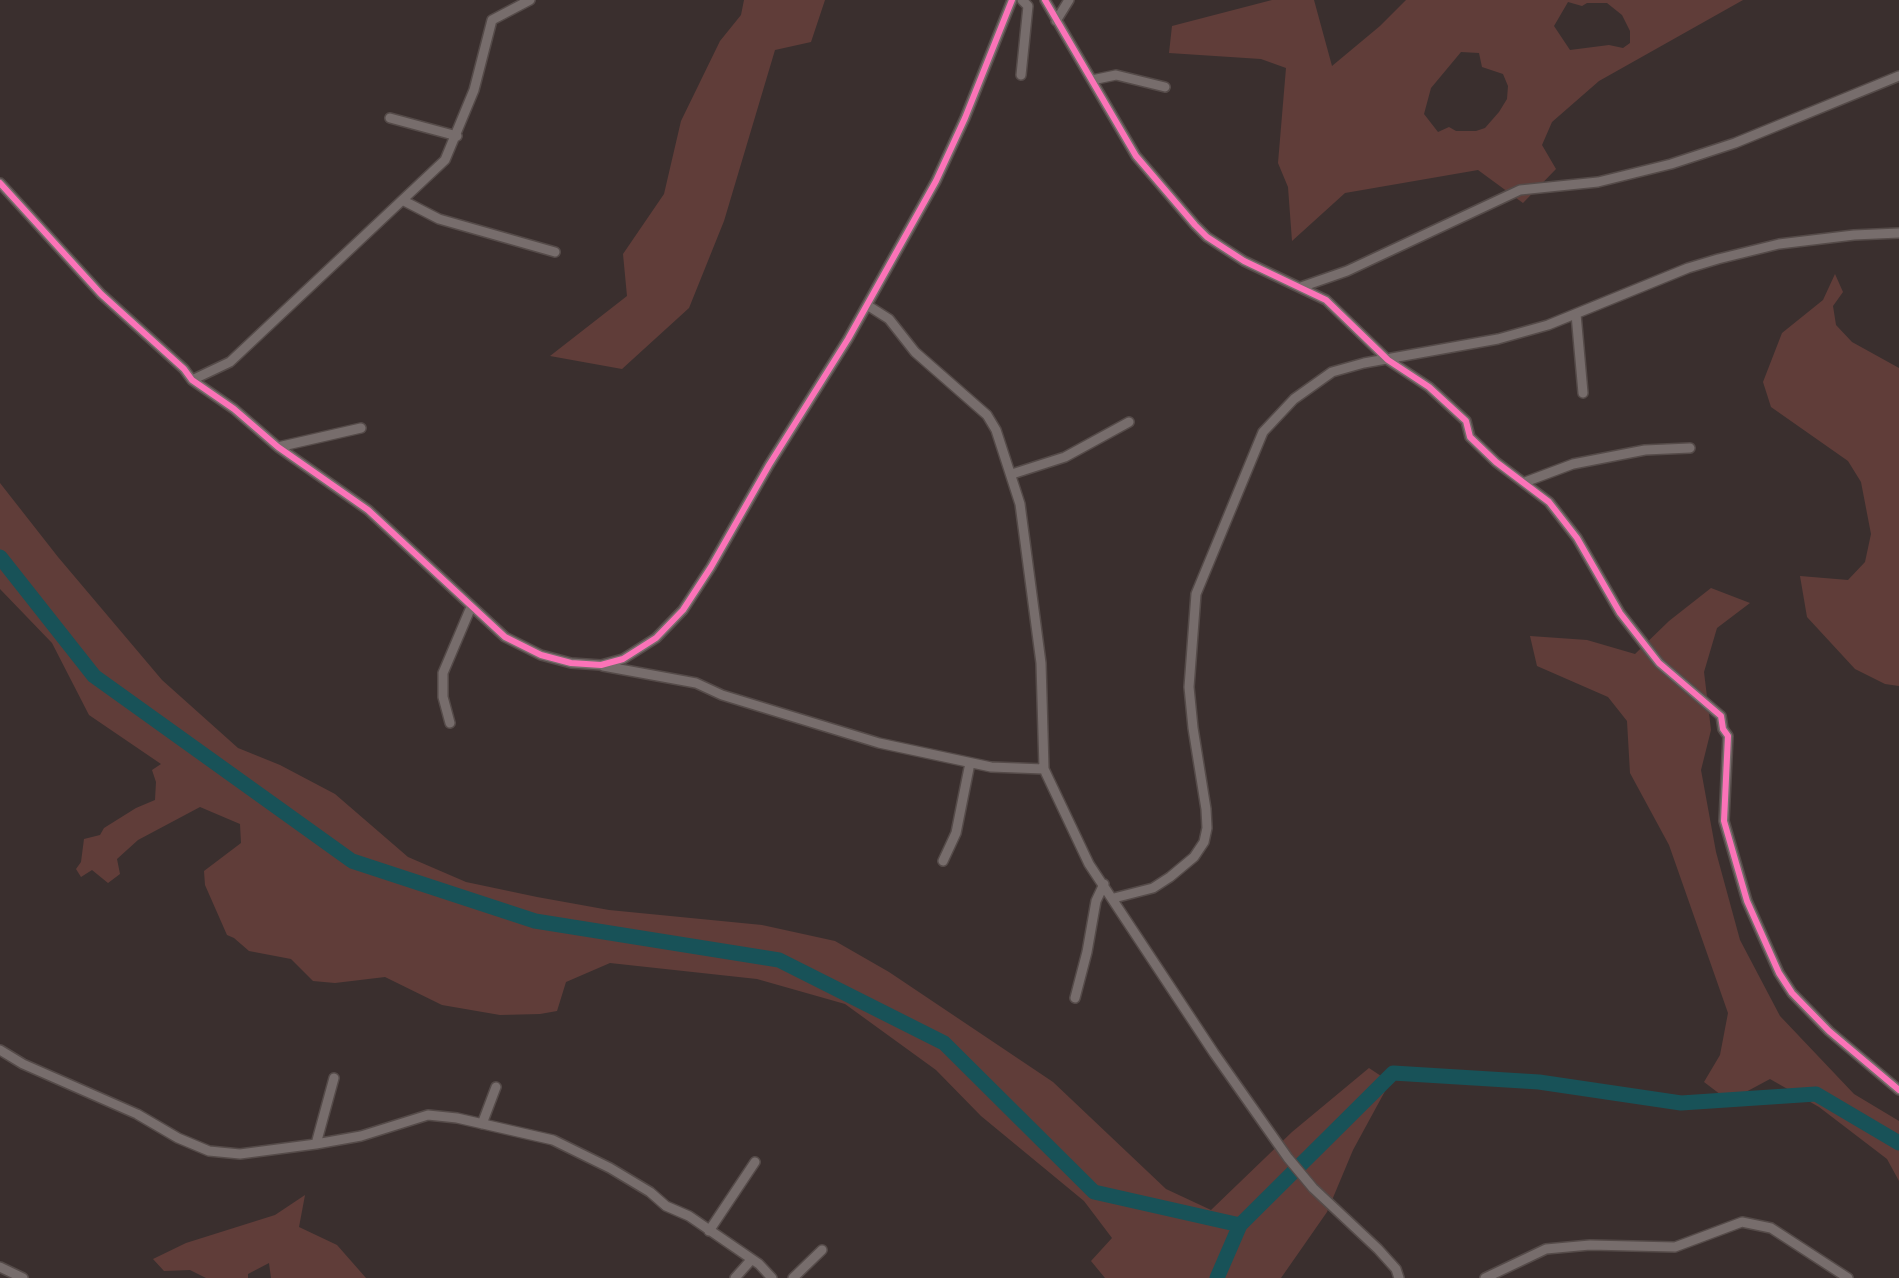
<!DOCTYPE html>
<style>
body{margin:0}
canvas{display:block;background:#3a2f2e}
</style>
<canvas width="1899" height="1278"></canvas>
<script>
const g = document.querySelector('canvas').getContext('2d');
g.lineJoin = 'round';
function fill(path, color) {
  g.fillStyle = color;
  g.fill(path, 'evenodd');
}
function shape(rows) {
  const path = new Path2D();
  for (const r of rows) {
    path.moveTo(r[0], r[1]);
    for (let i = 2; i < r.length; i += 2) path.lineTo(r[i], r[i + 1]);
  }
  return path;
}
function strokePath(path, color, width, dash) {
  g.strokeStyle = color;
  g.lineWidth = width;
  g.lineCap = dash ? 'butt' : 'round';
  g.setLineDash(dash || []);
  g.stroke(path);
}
fill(shape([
 [744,0,825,0,811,42,775,50,724,221,689,308,622,369,550,356,627,296,623,254,664,194,681,121,720,41,741,15],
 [1272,0,1314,0,1332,66,1380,26,1406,0,1743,0,1599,81,1552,122,1542,145,1556,169,1523,203,1478,170,1345,193,1292,241,1288,187,1278,163,1286,68,1261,59,1169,53,1172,26],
 [1568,2,1582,6,1587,3,1607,3,1622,15,1630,31,1630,43,1623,48,1609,45,1570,50,1554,26],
 [1461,52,1479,53,1482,67,1503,74,1508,86,1507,99,1499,112,1485,128,1476,131,1456,131,1449,127,1438,132,1424,114,1431,88],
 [1835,274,1843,292,1833,306,1836,325,1852,342,1899,368,1899,686,1885,684,1855,669,1807,617,1800,576,1848,580,1865,562,1871,534,1861,482,1848,461,1771,407,1763,382,1782,333,1823,300],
 [0,483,58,557,162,680,238,748,280,765,335,794,408,857,466,882,537,897,609,910,762,925,835,941,889,972,1053,1082,1166,1189,1211,1210,1292,1132,1369,1068,1390,1082,1353,1150,1327,1212,1281,1278,1105,1278,1091,1261,1112,1238,1084,1201,981,1116,936,1070,845,1004,757,979,610,963,566,982,557,1011,540,1014,500,1015,442,1005,385,977,335,983,313,981,291,959,249,951,234,938,227,935,205,885,204,871,241,843,240,824,200,807,138,840,117,859,120,874,108,883,92,870,81,877,76,869,81,862,84,839,100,835,104,828,136,808,155,800,156,782,152,770,161,764,89,715,52,643,0,589],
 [1711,588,1750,603,1717,628,1704,672,1711,730,1701,770,1716,852,1740,940,1780,1016,1854,1094,1899,1121,1899,1181,1887,1159,1819,1107,1770,1079,1729,1101,1704,1082,1720,1055,1728,1013,1669,845,1630,773,1627,721,1608,697,1537,666,1530,636,1587,640,1635,654,1669,621],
 [305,1195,299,1227,337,1245,366,1278,271,1278,269,1263,248,1274,248,1278,206,1278,190,1270,164,1271,153,1259,186,1243,275,1215]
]), '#603d39');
strokePath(shape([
 [0,557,94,676,352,861,535,921,779,960,944,1043,1094,1192,1240,1225],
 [1217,1278,1240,1225,1393,1073,1539,1082,1681,1103,1816,1094,1899,1143]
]), '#185258', 15);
const minor = shape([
 [1045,0,1136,156,1195,225,1207,237,1244,261,1326,300,1388,360,1429,387,1466,421,1470,437,1496,462,1549,502,1577,538,1620,613,1659,663,1721,716,1723,729,1728,736,1724,821,1747,901,1779,973,1792,993,1829,1031,1899,1090],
 [1056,21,1069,0],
 [1021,75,1028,6,1022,0],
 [1092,80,1116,75,1165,87],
 [390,118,457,136],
 [0,183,101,294,184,369,192,380,234,409,278,447,368,510,505,637,541,655,571,663,601,665,623,659,656,638,683,610,711,567,769,465,848,339,936,181,965,118,1012,0],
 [404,201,439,219,555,252],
 [1301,287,1347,271,1520,190,1598,182,1671,164,1735,143,1899,76],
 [867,305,889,319,915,352,987,415,996,430,1020,504,1041,663,1044,769,1089,864,1214,1053,1288,1158,1313,1188,1378,1249,1396,1269,1399,1278],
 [1576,314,1583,393],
 [192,380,230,362,445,160,474,90,492,20,530,0],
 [278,447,361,428],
 [1012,474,1065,457,1129,422],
 [1525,482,1573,464,1645,450,1690,448],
 [603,666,696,683,722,695,879,743,991,767,1044,769],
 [450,723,443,697,443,673,471,607],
 [943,861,956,833,970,763],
 [1114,898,1153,888,1170,877,1194,857,1204,842,1207,828,1206,809,1193,728,1189,687,1196,594,1263,432,1294,399,1332,372,1364,363,1498,339,1548,325,1688,268,1718,259,1779,244,1854,235,1899,233],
 [1075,998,1087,952,1096,901,1104,884],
 [0,1050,23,1064,137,1114,178,1138,209,1151,240,1154,316,1144,361,1136,428,1115,457,1118,553,1140,610,1168,650,1192,666,1206,689,1216,759,1264,772,1278],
 [482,1124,496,1087],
 [316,1144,334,1078],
 [709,1231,755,1162],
 [0,1267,23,1278],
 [735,1278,751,1260],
 [793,1278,822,1250],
 [1485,1278,1546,1249,1590,1245,1675,1247,1742,1222,1771,1228,1848,1278]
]);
strokePath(minor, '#554b49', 12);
strokePath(minor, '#776d6c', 9);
strokePath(shape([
 [1045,0,1136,156,1195,225,1207,237,1244,261,1326,300,1388,360,1429,387,1466,421,1470,437,1496,462,1549,502,1577,538,1620,613,1659,663,1721,716,1723,729,1728,736,1724,821,1747,901,1779,973,1792,993,1829,1031,1899,1090],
 [0,183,101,294,184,369,192,380,234,409,278,447,368,510,505,637,541,655,571,663,601,665,623,659,656,638,683,610,711,567,769,465,848,339,936,181,965,118,1012,0]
]), '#fb73b8', 6);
</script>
